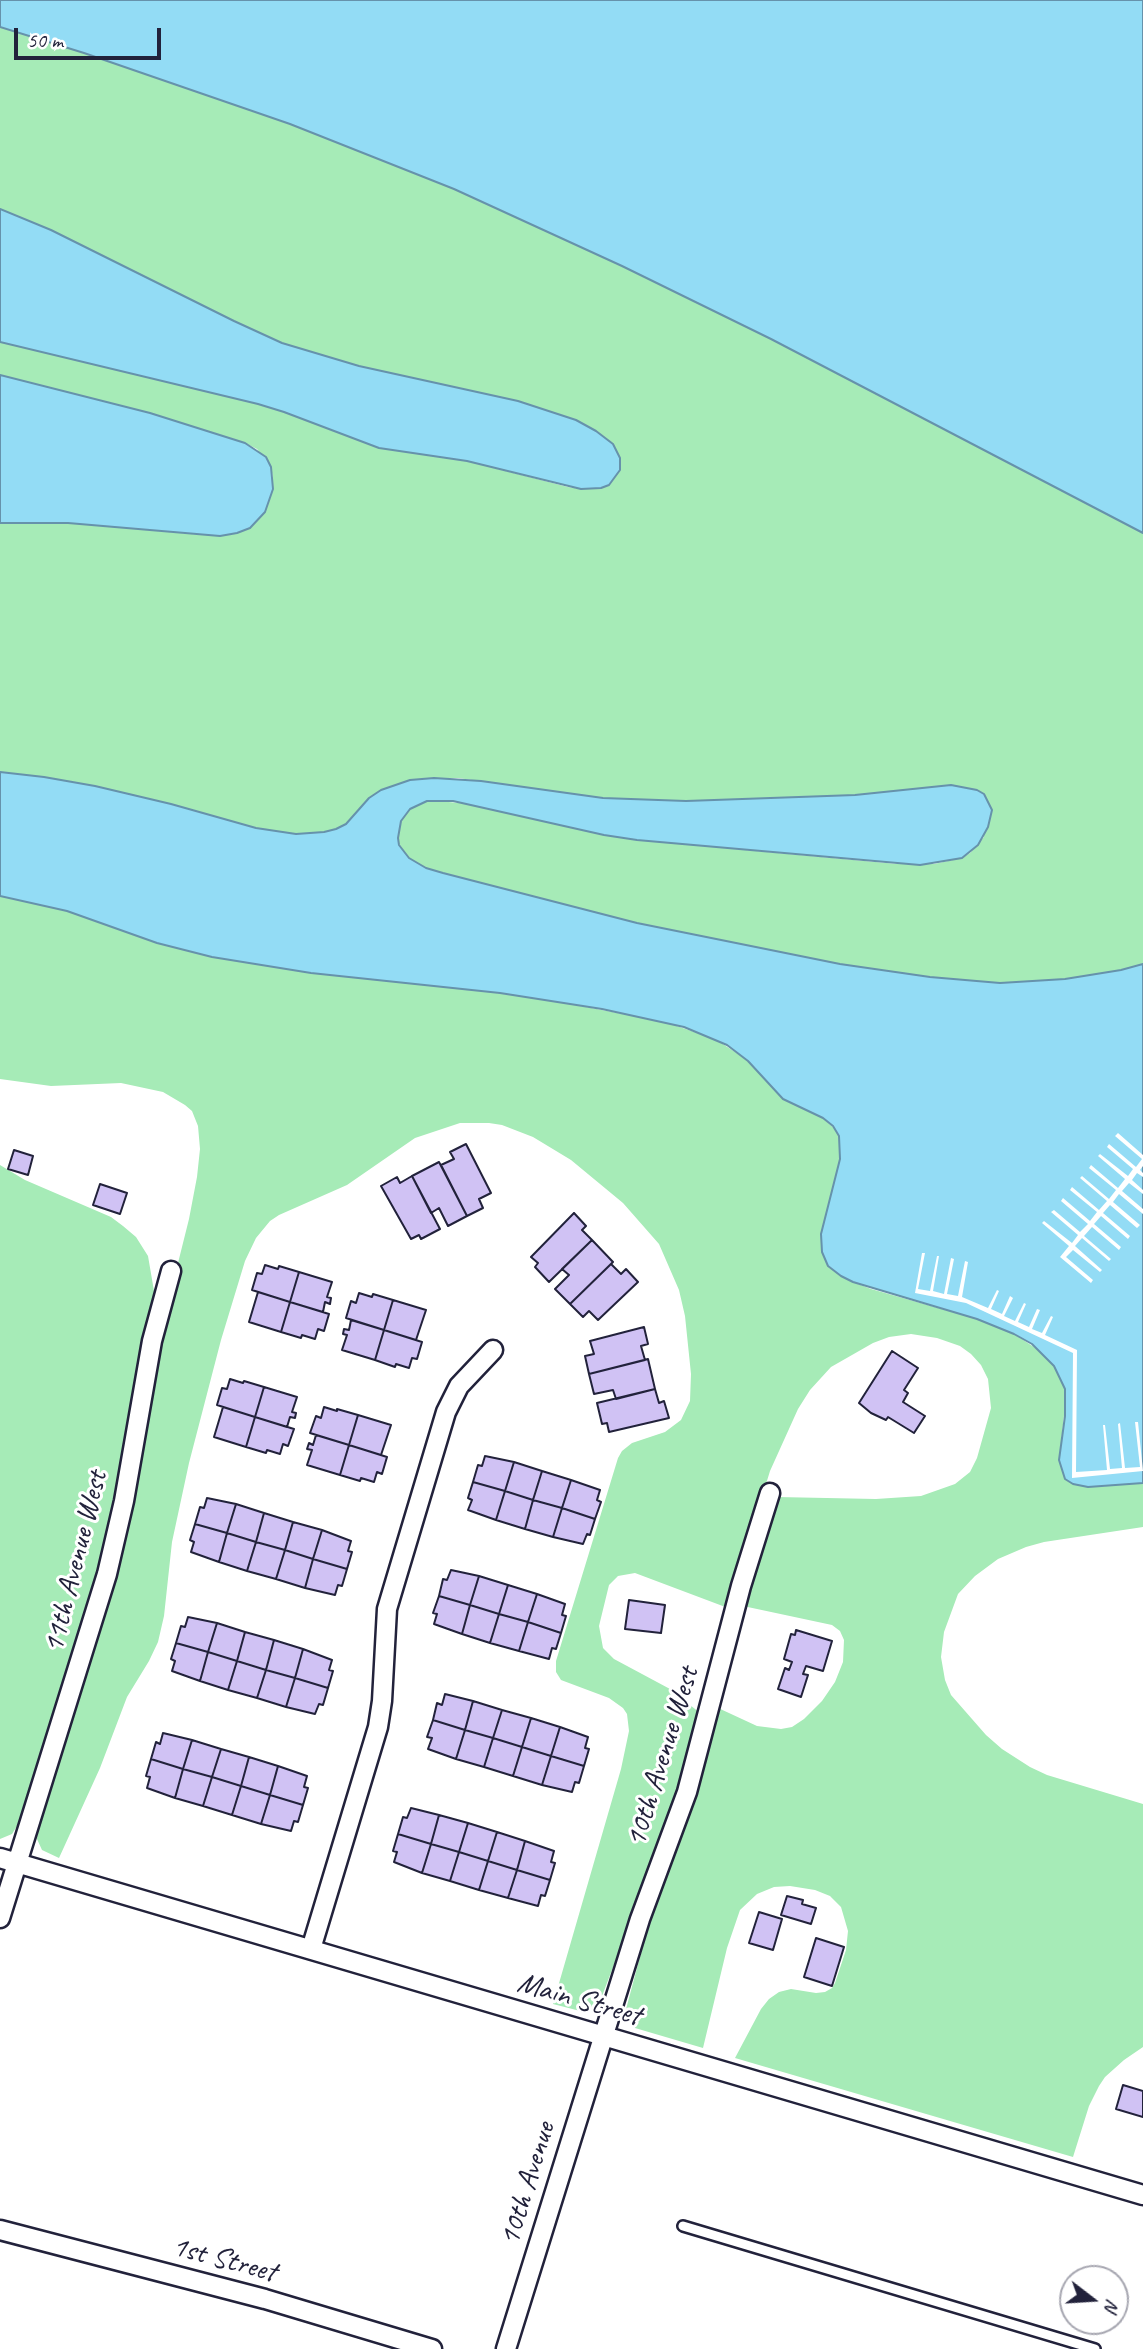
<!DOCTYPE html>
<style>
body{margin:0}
#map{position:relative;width:1143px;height:2349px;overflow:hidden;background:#fff;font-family:Caveat,sans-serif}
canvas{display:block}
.north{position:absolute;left:1059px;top:2265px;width:70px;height:70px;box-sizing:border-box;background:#fff;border:2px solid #a7a7b1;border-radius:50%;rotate:107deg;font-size:19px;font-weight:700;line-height:28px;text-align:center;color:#22223b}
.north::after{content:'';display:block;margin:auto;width:24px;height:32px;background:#22223b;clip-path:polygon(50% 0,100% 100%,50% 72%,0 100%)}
.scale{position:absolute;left:14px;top:28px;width:147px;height:32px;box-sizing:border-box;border:4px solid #22223b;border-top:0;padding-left:9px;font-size:21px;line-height:24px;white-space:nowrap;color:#22223b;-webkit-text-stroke:5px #fff;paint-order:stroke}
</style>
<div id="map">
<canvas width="1143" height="2349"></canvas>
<div class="north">N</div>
<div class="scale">50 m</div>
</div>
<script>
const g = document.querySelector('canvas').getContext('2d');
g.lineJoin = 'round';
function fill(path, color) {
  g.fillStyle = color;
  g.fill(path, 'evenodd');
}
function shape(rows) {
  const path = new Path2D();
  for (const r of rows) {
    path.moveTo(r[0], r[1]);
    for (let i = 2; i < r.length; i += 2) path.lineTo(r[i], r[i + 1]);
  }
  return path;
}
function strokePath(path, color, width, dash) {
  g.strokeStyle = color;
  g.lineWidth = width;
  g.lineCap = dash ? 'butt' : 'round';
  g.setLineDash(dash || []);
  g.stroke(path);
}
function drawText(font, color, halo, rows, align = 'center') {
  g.font = font + ' Caveat,sans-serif';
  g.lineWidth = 6;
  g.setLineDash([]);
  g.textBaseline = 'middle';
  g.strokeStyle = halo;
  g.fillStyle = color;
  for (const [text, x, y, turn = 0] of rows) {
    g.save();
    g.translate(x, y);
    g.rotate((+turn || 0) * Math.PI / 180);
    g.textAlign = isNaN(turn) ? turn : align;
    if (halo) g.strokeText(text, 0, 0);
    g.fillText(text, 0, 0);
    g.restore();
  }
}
fill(shape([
 [0,27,84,53,290,124,454,189,622,266,771,339,1143,533,1143,964,1121,970,1065,979,1000,983,930,977,840,964,637,923,443,873,426,868,409,858,399,845,398,838,401,821,410,809,427,801,438,801,470,804,604,835,637,840,897,864,934,864,962,858,970,853,984,837,951,785,855,795,686,801,603,798,458,778,410,780,381,790,369,798,346,824,336,829,324,832,296,834,256,828,44,777,0,772,0,523,68,523,203,535,237,533,250,528,273,489,273,478,271,467,257,449,245,443,150,413,0,375,0,342,258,404,284,412,379,448,467,461,568,487,581,489,601,488,596,431,576,420,518,401,359,366,282,343,234,321,51,230,0,209],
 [0,896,67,911,157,943,212,957,311,973,436,985,549,1000,665,1022,715,1039,749,1061,783,1099,823,1118,837,1131,841,1143,840,1159,821,1234,821,1244,834,1271,853,1282,871,1289,977,1319,1014,1334,1040,1351,1054,1366,1063,1382,1066,1397,1060,1452,1073,1484,1094,1487,1143,1483,1143,1527,1044,1542,1026,1547,998,1559,975,1576,958,1594,944,1632,941,1657,945,1680,951,1695,986,1735,1002,1749,1030,1767,1047,1775,1143,1804,1143,2047,1124,2060,1105,2077,1099,2086,1089,2106,1073,2157,735,2058,761,2009,769,1999,779,1992,791,1989,816,1993,825,1992,832,1988,835,1983,846,1950,848,1931,841,1907,830,1896,815,1890,790,1886,774,1887,757,1894,740,1910,727,1948,703,2048,635,2028,627,2021,625,2013,657,1893,716,1707,757,1726,781,1729,792,1727,804,1719,822,1701,835,1682,843,1662,844,1640,840,1631,832,1625,743,1606,777,1497,876,1499,921,1496,955,1484,970,1472,977,1458,991,1408,988,1379,981,1365,971,1354,960,1346,937,1338,911,1334,889,1337,873,1343,831,1367,810,1390,798,1409,770,1471,728,1608,635,1573,618,1576,609,1585,599,1626,603,1648,614,1659,670,1689,700,1713,677,1799,599,2004,591,2010,584,2012,553,2004,621,1769,629,1731,627,1714,623,1708,609,1698,561,1680,556,1672,556,1661,618,1458,622,1451,632,1443,665,1432,681,1420,690,1401,691,1374,685,1316,679,1290,659,1244,623,1203,571,1160,533,1137,502,1125,489,1123,460,1123,415,1138,347,1185,279,1215,270,1221,256,1238,245,1261,221,1340,189,1463,172,1542,164,1616,158,1642,149,1661,127,1697,100,1768,59,1858,42,1850,37,1839,38,1823,189,1219,197,1177,200,1149,198,1126,192,1111,185,1105,163,1092,121,1083,51,1086,0,1079],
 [0,1165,25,1180,111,1217,123,1226,136,1237,148,1256,154,1291,153,1310,114,1525,22,1818,12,1834,0,1839]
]), '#a6ebb7');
const water = shape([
 [0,0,1143,0,1143,533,771,339,622,266,454,189,290,124,84,53,0,27,0,0],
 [0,209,51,230,234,321,282,343,359,366,518,401,576,420,596,431,613,444,620,458,620,470,609,485,601,488,581,489,467,461,379,448,284,412,258,404,0,342,0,209],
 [0,375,150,413,245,443,266,457,271,467,273,489,265,512,250,528,237,533,220,536,68,523,0,523,0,375],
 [0,772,44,777,95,786,171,804,256,828,296,834,324,832,336,829,346,824,369,798,381,790,410,780,434,778,481,781,603,798,686,801,855,795,951,785,977,790,984,794,992,810,988,827,978,845,962,858,920,865,637,840,604,835,453,801,427,801,410,809,401,821,398,838,399,845,409,858,426,868,443,873,637,923,840,964,930,977,1000,983,1065,979,1121,970,1143,964,1143,1483,1088,1487,1073,1484,1065,1479,1059,1460,1065,1416,1065,1389,1054,1366,1032,1344,1014,1334,977,1319,853,1282,841,1276,828,1266,822,1252,821,1234,840,1159,839,1136,833,1126,823,1118,783,1099,748,1061,727,1045,684,1027,602,1009,500,993,311,973,212,957,157,943,67,911,0,896,0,772]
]);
fill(water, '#93dcf5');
strokePath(water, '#6692ab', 2);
fill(shape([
 [1118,1133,1143,1155,1143,1166,1140,1170,1143,1173,1143,1177,1137,1173,1132,1180,1143,1190,1143,1194,1129,1183,1122,1191,1143,1209,1143,1214,1119,1194,1113,1202,1140,1225,1137,1228,1110,1205,1103,1213,1130,1236,1128,1239,1101,1216,1094,1224,1121,1247,1119,1250,1092,1227,1084,1236,1111,1259,1109,1261,1082,1238,1075,1246,1102,1270,1100,1272,1073,1250,1066,1257,1093,1280,1091,1283,1060,1257,1069,1246,1042,1223,1044,1221,1072,1243,1078,1235,1051,1212,1054,1210,1080,1232,1088,1224,1061,1201,1063,1198,1090,1221,1097,1212,1070,1190,1072,1187,1099,1210,1107,1201,1080,1178,1082,1176,1109,1199,1116,1190,1089,1168,1091,1165,1118,1188,1125,1179,1098,1156,1100,1154,1128,1176,1133,1169,1107,1147,1109,1144,1136,1167,1142,1159,1115,1136],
 [922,1253,925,1253,918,1289,930,1291,937,1256,939,1256,933,1291,944,1294,951,1258,954,1259,947,1294,958,1296,965,1261,968,1262,962,1297,988,1308,997,1290,999,1291,991,1309,1002,1314,1010,1296,1013,1298,1004,1316,1015,1321,1024,1303,1026,1304,1018,1322,1029,1327,1037,1309,1040,1310,1032,1329,1042,1333,1051,1316,1053,1317,1045,1335,1077,1350,1076,1472,1107,1470,1103,1425,1105,1425,1110,1469,1122,1468,1118,1424,1120,1423,1125,1468,1140,1467,1135,1422,1138,1422,1143,1471,1072,1478,1073,1353,966,1303,915,1293]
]), '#fff');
const building = shape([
 [466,1144,491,1193,479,1199,483,1208,467,1216,441,1165,454,1159,450,1152,466,1144],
 [14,1150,33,1156,28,1175,8,1169,14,1150],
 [439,1162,467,1216,448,1226,439,1208,431,1213,412,1176,439,1162],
 [412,1176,440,1229,421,1239,419,1235,411,1239,381,1186,397,1177,400,1183,412,1176],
 [100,1184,127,1193,120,1214,93,1205,100,1184],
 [574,1213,586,1226,582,1230,592,1240,549,1282,535,1267,538,1263,531,1257,574,1213],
 [592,1240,613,1262,570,1304,555,1289,569,1275,562,1269,592,1240],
 [611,1264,621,1274,626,1269,638,1282,598,1320,589,1311,583,1317,570,1304,611,1264],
 [265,1265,278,1269,279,1266,299,1272,290,1302,252,1290,257,1273,262,1274,265,1265],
 [299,1272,332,1282,327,1297,331,1298,330,1304,325,1302,323,1312,290,1302,299,1272],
 [258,1292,290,1302,281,1332,249,1322,258,1292],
 [359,1293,372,1297,373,1294,393,1300,384,1330,346,1318,351,1301,356,1303,359,1293],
 [393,1300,426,1310,416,1340,384,1330,393,1300],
 [290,1302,329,1314,324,1331,318,1329,315,1339,302,1335,301,1338,281,1332,290,1302],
 [351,1320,384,1330,375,1360,342,1350,347,1335,343,1334,344,1329,349,1330,351,1320],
 [644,1327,648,1344,641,1346,645,1360,589,1374,585,1356,594,1354,590,1341,644,1327],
 [384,1330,422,1342,417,1359,412,1358,409,1368,396,1364,395,1367,375,1360,384,1330],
 [892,1351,918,1368,904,1390,908,1393,903,1402,925,1416,914,1433,888,1417,886,1420,871,1413,859,1403,892,1351],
 [648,1359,655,1389,616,1399,613,1390,594,1394,589,1374,648,1359],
 [230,1379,243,1383,244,1381,264,1387,255,1417,217,1405,222,1388,227,1389,230,1379],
 [264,1387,297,1397,292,1412,296,1413,295,1418,290,1417,287,1427,255,1417,264,1387],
 [655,1389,659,1403,664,1401,669,1418,609,1432,607,1423,602,1424,597,1403,655,1389],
 [223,1407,255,1417,246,1447,214,1437,223,1407],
 [324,1407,337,1411,337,1409,358,1415,349,1445,310,1433,316,1416,321,1418,324,1407],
 [358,1415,391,1425,381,1455,349,1445,358,1415],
 [255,1417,294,1429,288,1446,283,1444,280,1454,267,1450,266,1453,246,1447,255,1417],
 [316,1435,349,1445,340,1475,307,1465,312,1450,307,1449,309,1443,313,1445,316,1435],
 [349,1445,387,1457,382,1474,377,1472,374,1482,361,1478,360,1481,340,1475,349,1445],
 [485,1456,514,1462,505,1491,473,1482,478,1465,482,1466,485,1456],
 [514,1462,542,1471,533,1500,505,1491,514,1462],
 [542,1471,571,1480,562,1508,533,1500,542,1471],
 [571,1480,600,1490,597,1500,601,1502,595,1519,562,1508,571,1480],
 [473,1482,505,1491,496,1520,468,1510,472,1500,468,1498,473,1482],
 [505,1491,533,1500,525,1529,496,1520,505,1491],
 [207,1498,236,1504,227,1533,195,1524,200,1507,204,1508,207,1498],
 [533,1500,562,1508,553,1537,525,1529,533,1500],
 [236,1504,264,1513,256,1542,227,1533,236,1504],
 [562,1508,595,1519,590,1535,587,1534,583,1544,553,1537,562,1508],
 [264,1513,293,1522,285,1550,256,1542,264,1513],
 [293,1522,322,1530,313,1559,285,1550,293,1522],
 [195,1524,227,1533,219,1562,191,1552,194,1542,190,1540,195,1524],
 [322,1530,351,1541,348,1551,352,1552,347,1569,313,1559,322,1530],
 [227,1533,256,1542,247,1571,219,1562,227,1533],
 [256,1542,285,1550,276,1579,247,1571,256,1542],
 [285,1550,313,1559,305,1588,276,1579,285,1550],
 [313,1559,347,1569,342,1586,338,1585,335,1595,305,1588,313,1559],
 [451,1570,479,1576,470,1605,439,1596,443,1579,447,1580,451,1570],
 [479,1576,508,1585,499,1614,470,1605,479,1576],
 [508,1585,537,1594,528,1622,499,1614,508,1585],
 [537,1594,565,1604,562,1615,566,1616,561,1633,528,1622,537,1594],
 [439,1596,470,1605,462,1634,434,1624,437,1614,433,1613,439,1596],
 [629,1600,665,1605,661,1633,625,1629,629,1600],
 [470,1605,499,1614,490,1643,462,1634,470,1605],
 [499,1614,528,1622,519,1651,490,1643,499,1614],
 [188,1617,217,1623,208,1652,176,1643,181,1626,185,1627,188,1617],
 [528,1622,561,1633,556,1649,552,1648,549,1659,519,1651,528,1622],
 [217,1623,245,1632,237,1661,208,1652,217,1623],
 [796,1630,832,1641,823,1671,806,1666,803,1674,808,1675,801,1697,778,1689,785,1668,789,1670,792,1662,784,1659,791,1634,795,1635,796,1630],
 [245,1632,274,1640,266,1670,237,1661,245,1632],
 [274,1640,303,1649,295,1678,266,1670,274,1640],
 [176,1643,208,1652,200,1681,172,1671,175,1661,171,1659,176,1643],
 [303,1649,332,1660,329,1670,333,1671,328,1688,295,1678,303,1649],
 [208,1652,237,1661,228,1690,200,1681,208,1652],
 [237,1661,266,1670,257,1698,228,1690,237,1661],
 [266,1670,295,1678,286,1707,257,1698,266,1670],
 [295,1678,328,1688,323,1705,319,1704,315,1714,286,1707,295,1678],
 [445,1694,473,1701,465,1730,433,1720,437,1703,442,1705,445,1694],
 [473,1701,502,1710,493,1738,465,1730,473,1701],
 [502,1710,531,1718,522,1747,493,1738,502,1710],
 [531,1718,560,1727,551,1756,522,1747,531,1718],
 [433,1720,465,1730,456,1759,428,1749,432,1738,427,1737,433,1720],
 [560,1727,588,1737,585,1748,589,1749,584,1766,551,1756,560,1727],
 [465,1730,493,1738,484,1767,456,1759,465,1730],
 [163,1733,192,1740,183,1769,151,1759,156,1742,160,1744,163,1733],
 [493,1738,522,1747,513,1776,484,1767,493,1738],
 [192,1740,221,1749,212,1777,183,1769,192,1740],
 [522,1747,551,1756,542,1785,513,1776,522,1747],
 [221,1749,249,1757,241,1786,212,1777,221,1749],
 [551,1756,584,1766,579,1783,575,1782,572,1792,542,1785,551,1756],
 [249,1757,278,1766,270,1795,241,1786,249,1757],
 [151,1759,183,1769,175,1798,147,1788,150,1777,146,1776,151,1759],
 [278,1766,307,1776,304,1787,308,1788,303,1805,270,1795,278,1766],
 [183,1769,212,1777,203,1806,175,1798,183,1769],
 [212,1777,241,1786,232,1815,203,1806,212,1777],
 [241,1786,270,1795,261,1824,232,1815,241,1786],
 [270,1795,303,1805,298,1822,294,1821,291,1831,261,1824,270,1795],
 [411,1808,439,1815,431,1844,398,1834,403,1817,407,1818,411,1808],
 [439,1815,468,1823,459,1852,431,1844,439,1815],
 [468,1823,497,1832,488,1861,459,1852,468,1823],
 [497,1832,525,1841,517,1870,488,1861,497,1832],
 [398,1834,431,1844,422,1873,394,1862,397,1852,393,1851,398,1834],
 [525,1841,554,1851,551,1862,555,1863,550,1880,517,1870,525,1841],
 [431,1844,459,1852,450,1881,422,1873,431,1844],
 [459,1852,488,1861,479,1890,450,1881,459,1852],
 [488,1861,517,1870,508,1898,479,1890,488,1861],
 [517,1870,550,1880,545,1896,541,1895,538,1906,508,1898,517,1870],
 [787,1896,803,1900,802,1904,816,1908,811,1924,781,1915,787,1896],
 [759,1912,782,1919,773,1950,749,1943,759,1912],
 [816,1938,844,1947,832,1986,804,1977,816,1938],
 [1123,2085,1143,2091,1143,2117,1116,2109,1123,2085]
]);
fill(building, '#d0c2f4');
strokePath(building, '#22223b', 2);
const service = shape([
 [683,2226,1095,2349]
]);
const minor = shape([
 [0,1858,1143,2195],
 [0,1918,107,1574,124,1501,152,1341,171,1271],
 [311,1949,378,1727,382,1701,387,1609,446,1412,459,1386,493,1350],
 [0,2230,265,2299,432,2349],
 [506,2349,640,1919,687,1792,741,1586,770,1493]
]);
strokePath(service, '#22223b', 14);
strokePath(minor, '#22223b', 23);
strokePath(service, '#fff', 9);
strokePath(minor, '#fff', 18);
drawText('30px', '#22223b', '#fff', [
 ["11th Avenue West",76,1562,-76],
 ["10th Avenue West",663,1757,-73],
 ["Main Street",579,2000,16],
 ["10th Avenue",528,2184,-73],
 ["1st Street",224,2260,15]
]);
</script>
